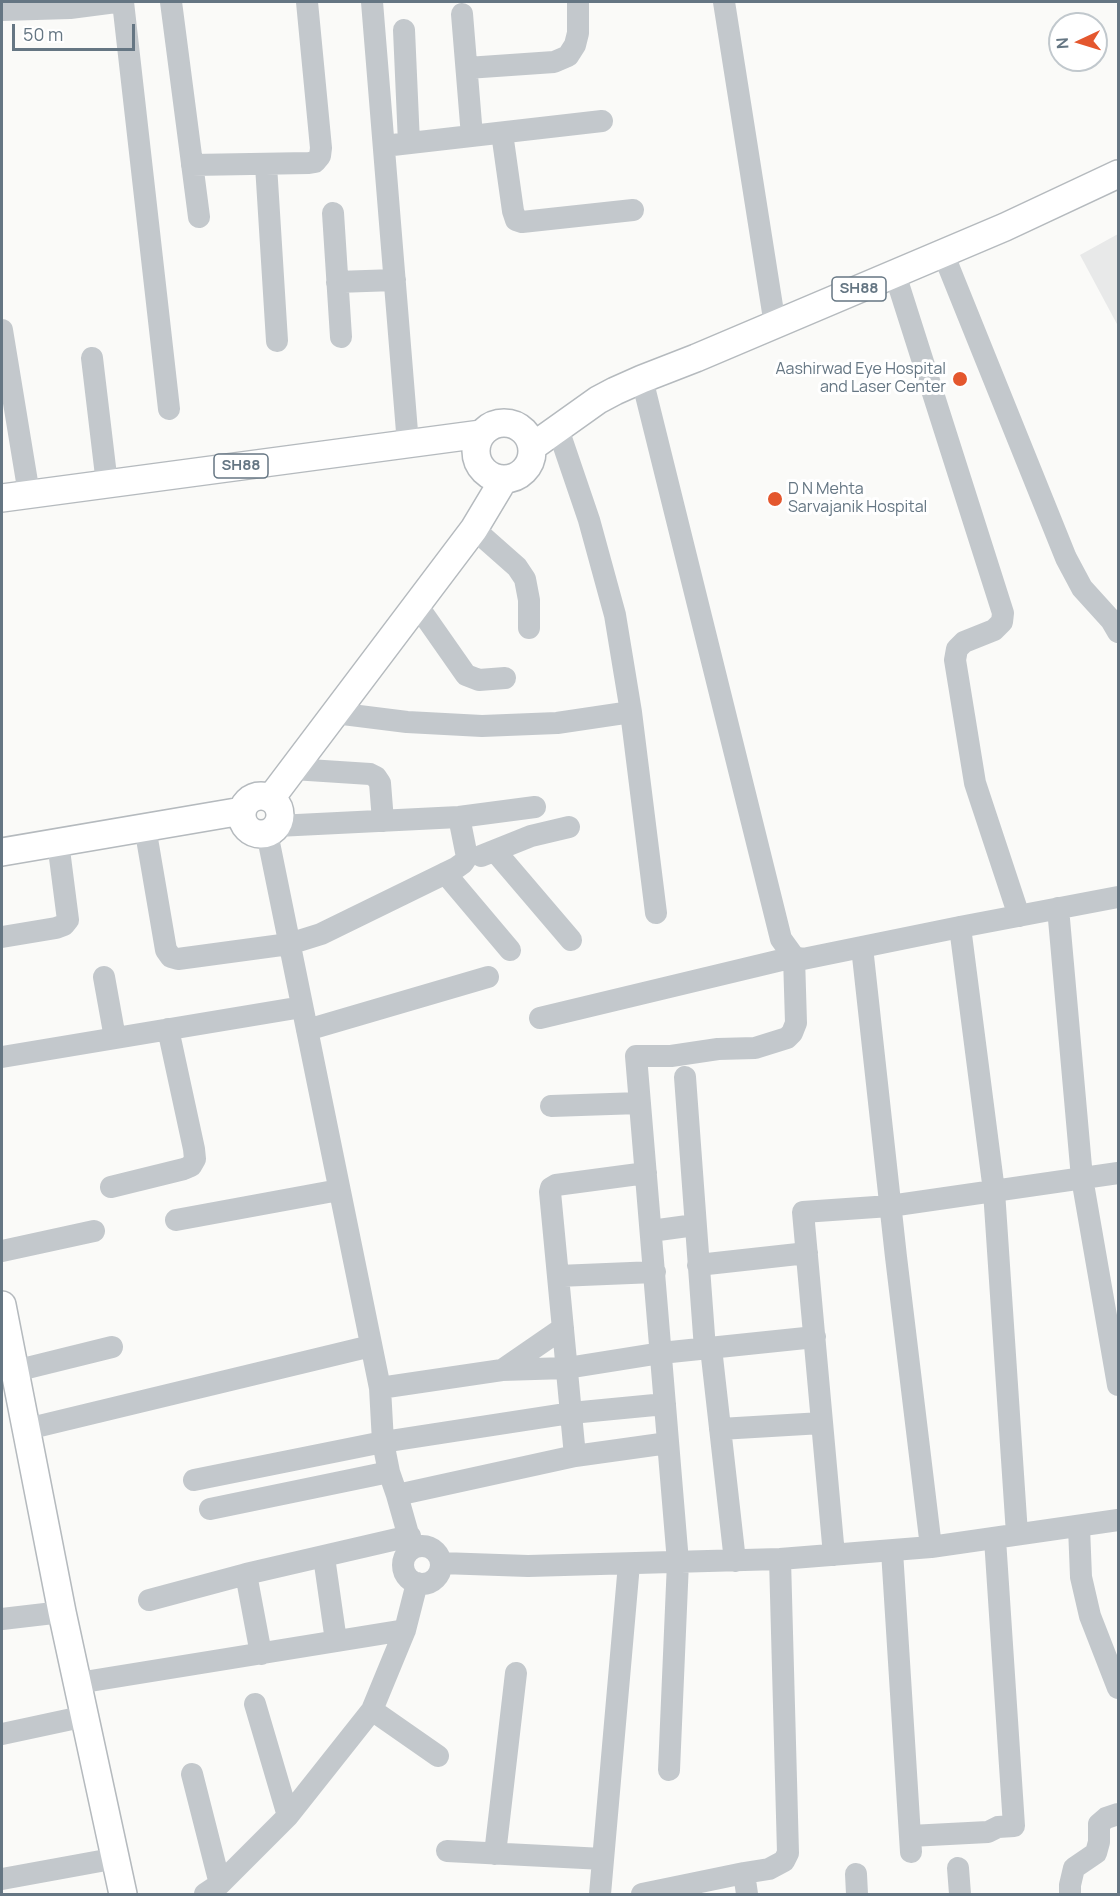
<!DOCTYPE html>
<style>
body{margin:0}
#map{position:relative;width:1120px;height:1896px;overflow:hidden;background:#fafaf8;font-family:Manrope,sans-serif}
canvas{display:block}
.frame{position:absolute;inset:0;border:3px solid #657683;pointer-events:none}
.north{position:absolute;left:1048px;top:12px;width:60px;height:60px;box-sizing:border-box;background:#fff;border:2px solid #c1c8cd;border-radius:50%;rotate:266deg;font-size:16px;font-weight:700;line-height:24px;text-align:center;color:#657683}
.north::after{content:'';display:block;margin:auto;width:21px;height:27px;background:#e4572e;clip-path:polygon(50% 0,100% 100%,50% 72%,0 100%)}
.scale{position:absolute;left:12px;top:24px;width:123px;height:27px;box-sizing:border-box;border:3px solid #657683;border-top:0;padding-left:8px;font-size:18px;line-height:21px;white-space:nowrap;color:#657683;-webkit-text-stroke:4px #fff;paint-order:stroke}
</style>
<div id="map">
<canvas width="1120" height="1896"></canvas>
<div class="frame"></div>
<div class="north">N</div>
<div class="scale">50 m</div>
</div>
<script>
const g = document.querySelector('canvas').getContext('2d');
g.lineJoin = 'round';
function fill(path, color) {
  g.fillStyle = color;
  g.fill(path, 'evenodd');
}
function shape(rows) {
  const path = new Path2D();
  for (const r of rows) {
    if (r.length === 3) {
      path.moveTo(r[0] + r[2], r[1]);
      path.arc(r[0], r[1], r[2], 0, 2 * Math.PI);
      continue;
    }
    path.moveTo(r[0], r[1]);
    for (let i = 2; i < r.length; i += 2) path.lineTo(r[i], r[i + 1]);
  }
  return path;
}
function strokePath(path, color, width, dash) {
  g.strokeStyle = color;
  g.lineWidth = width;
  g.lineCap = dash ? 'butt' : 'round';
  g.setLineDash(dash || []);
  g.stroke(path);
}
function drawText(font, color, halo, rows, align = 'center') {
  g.font = font + ' Manrope,sans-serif';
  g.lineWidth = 6;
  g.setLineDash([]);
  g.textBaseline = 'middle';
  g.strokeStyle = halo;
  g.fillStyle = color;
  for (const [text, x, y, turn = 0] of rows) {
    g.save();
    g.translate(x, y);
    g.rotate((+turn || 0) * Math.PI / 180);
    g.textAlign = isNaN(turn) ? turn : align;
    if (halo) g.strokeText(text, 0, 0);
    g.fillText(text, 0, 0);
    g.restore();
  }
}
fill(shape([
 [1118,234,1118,326,1080,255]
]), '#e8e9e9');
const major = shape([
 [504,451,28],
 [532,447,598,400,615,391,642,379,696,358,1005,227,1118,174],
 [2,498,481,434],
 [261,815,19],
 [271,798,474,529,504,479],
 [2,852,242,811],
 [2,1305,62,1612,123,1894]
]);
strokePath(major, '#b5babe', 30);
strokePath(shape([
 [123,2,169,409],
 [171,2,199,217],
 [372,2,408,444],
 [724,2,775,325],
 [2,10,70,8,116,2],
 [462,14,472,136],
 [404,30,409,143],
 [467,68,554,62,568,56,575,45,578,33,578,2],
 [502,133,513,211,516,220,522,222,633,210],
 [384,146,602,121],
 [192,165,309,163,315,162,320,156,321,148,307,2],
 [266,165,277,341],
 [333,213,341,337],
 [943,253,1066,558,1082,588,1111,620,1118,632],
 [895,274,1003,613,1002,622,994,630,964,642,957,649,955,660,975,783,1019,916],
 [337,282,395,280],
 [2,330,29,494],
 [92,358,107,484],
 [642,379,781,939,794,957,803,959,960,927,1118,897],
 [558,429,589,520,615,615,631,712,656,913],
 [474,529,517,567,525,579,529,600,529,628],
 [417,605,466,675,479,680,505,678],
 [335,713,407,722,482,726,557,723,631,712],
 [293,769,370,774,376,777,380,783,383,821],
 [277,826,459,817,535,807],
 [145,827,166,950,171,957,178,959,289,944,321,934,456,868,463,863,467,857,459,817],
 [267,833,380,1388,383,1442,389,1472,397,1495,412,1548],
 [495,851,571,940],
 [481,856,531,836,569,827],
 [445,873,510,950],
 [1058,908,1082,1178,1118,1385],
 [960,927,994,1191,1017,1534],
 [2,937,56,928,64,925,68,920,58,842],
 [862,947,896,1257,931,1547],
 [104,977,115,1038],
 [540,1018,794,957,796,1023,792,1033,787,1038,755,1048,718,1049,671,1056,636,1056,678,1562,669,1770],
 [307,1030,488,977],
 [2,1057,302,1007],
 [685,1077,705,1349],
 [551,1106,640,1103],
 [111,1187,184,1169,191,1166,195,1159,194,1149,168,1029],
 [176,1220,339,1190],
 [651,1231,695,1225],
 [2,1251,94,1231],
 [698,1265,807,1253],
 [558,1276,655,1272],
 [711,1348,735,1561],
 [502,1370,563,1328],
 [15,1371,112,1347],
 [380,1388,502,1370,567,1368,661,1353,815,1337],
 [27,1429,371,1346],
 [720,1429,822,1423],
 [575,1456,550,1192,551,1188,556,1185,646,1173],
 [194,1480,383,1442,571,1413,665,1404],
 [397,1495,575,1456,668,1443],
 [210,1509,389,1472],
 [1079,1527,1081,1577,1090,1616,1118,1688],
 [422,1565,19],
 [892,1551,911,1852],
 [834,1555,803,1212,890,1206,1118,1173],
 [324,1557,336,1641],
 [441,1563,528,1566,780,1559,931,1547,1118,1520],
 [246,1574,261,1654],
 [149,1600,246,1574,410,1536],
 [2,1619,62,1612],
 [78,1683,405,1630],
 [255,1704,288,1816],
 [372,1710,438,1756],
 [2,1734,86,1716],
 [192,1774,220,1884],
 [910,1836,988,1832,998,1827,1014,1826,995,1539],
 [447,1851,603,1859],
 [495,1854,516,1673],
 [958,1868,960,1894],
 [744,1873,769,1869,784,1861,788,1853,780,1559],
 [856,1874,857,1894],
 [2,1879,117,1858],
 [205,1894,220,1884,288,1816,372,1710,405,1630,417,1583],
 [600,1894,629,1564],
 [642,1894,744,1873,747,1894],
 [1070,1894,1070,1885,1074,1868,1096,1853,1099,1842,1099,1824,1106,1818,1118,1814]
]), '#c3c8cc', 22);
strokePath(major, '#fff', 27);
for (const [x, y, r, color] of [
 [960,379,8,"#e4572e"],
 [775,499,8,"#e4572e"]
]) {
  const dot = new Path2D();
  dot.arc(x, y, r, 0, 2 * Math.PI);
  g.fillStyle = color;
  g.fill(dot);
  strokePath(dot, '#fff', 2);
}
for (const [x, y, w] of [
 [859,289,54],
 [241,466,54]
]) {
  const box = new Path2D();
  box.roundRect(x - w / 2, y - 12, w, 24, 4.5);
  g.fillStyle = '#fff';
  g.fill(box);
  strokePath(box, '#657683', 1.5);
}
drawText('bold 15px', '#657683', null, [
 ["SH88",859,289],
 ["SH88",241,466]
]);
drawText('16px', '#657683', '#fff', [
 ["Aashirwad Eye Hospital",946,370],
 ["and Laser Center",946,388],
 ["D N Mehta",788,490,"left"],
 ["Sarvajanik Hospital",788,508,"left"]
], 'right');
</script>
